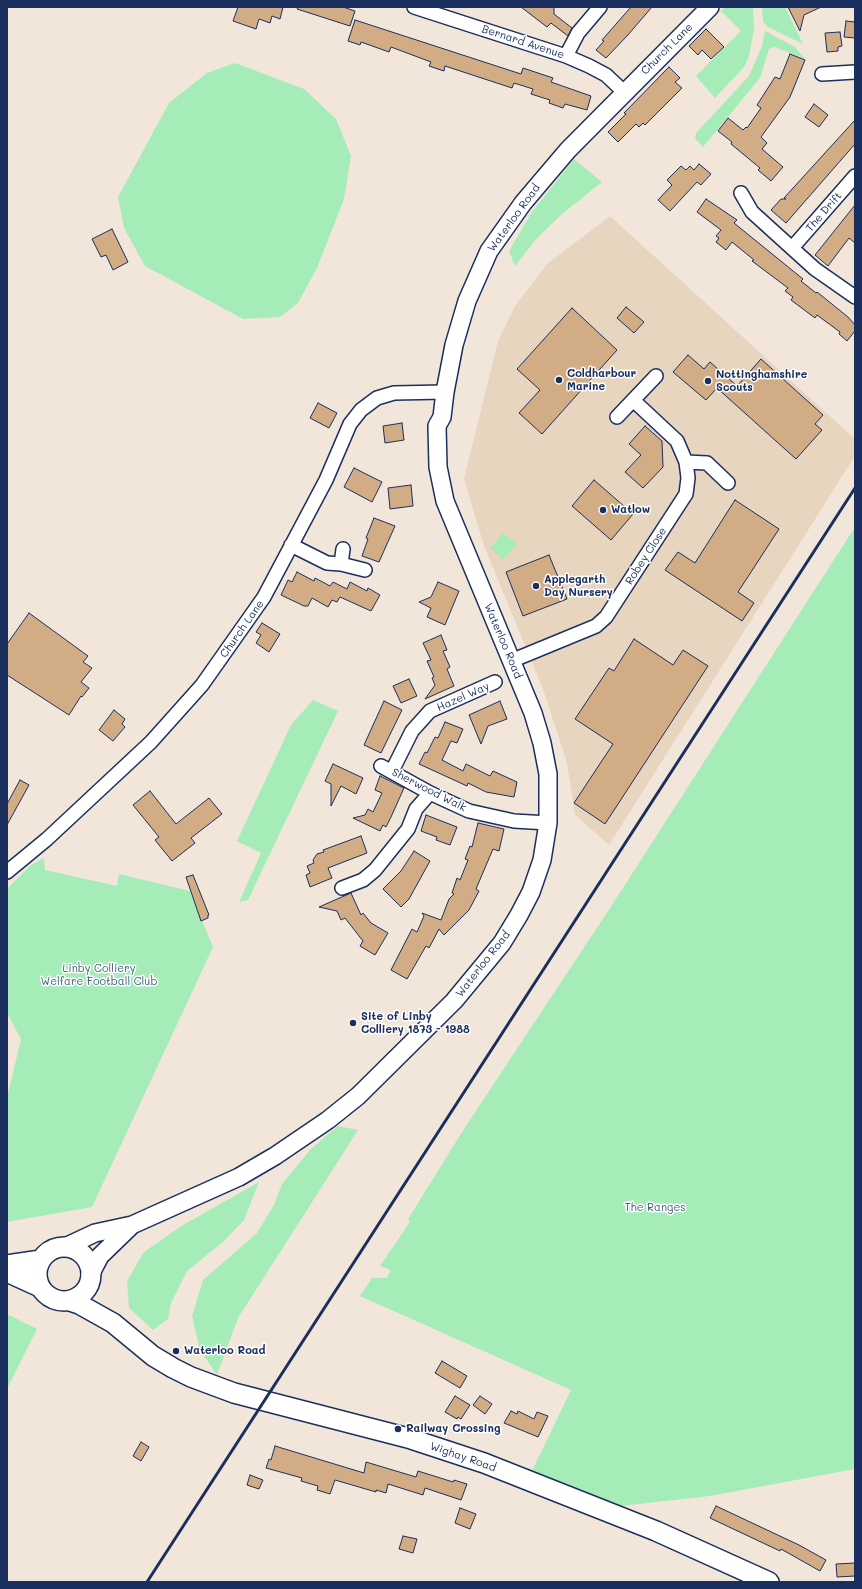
<!DOCTYPE html>
<style>
body{margin:0}
#map{position:relative;width:862px;height:1589px;overflow:hidden;background:#f2e6da;font-family:Mali,sans-serif}
canvas{display:block}
.frame{position:absolute;inset:0;border:8px solid #1b2f5e;pointer-events:none}
</style>
<div id="map">
<canvas width="862" height="1589"></canvas>
<div class="frame"></div>
</div>
<script>
const g = document.querySelector('canvas').getContext('2d');
g.lineJoin = 'round';
function fill(path, color) {
  g.fillStyle = color;
  g.fill(path, 'evenodd');
}
function shape(rows) {
  const path = new Path2D();
  for (const r of rows) {
    if (r.length === 3) {
      path.moveTo(r[0] + r[2], r[1]);
      path.arc(r[0], r[1], r[2], 0, 2 * Math.PI);
      continue;
    }
    path.moveTo(r[0], r[1]);
    for (let i = 2; i < r.length; i += 2) path.lineTo(r[i], r[i + 1]);
  }
  return path;
}
function strokePath(path, color, width, dash) {
  g.strokeStyle = color;
  g.lineWidth = width;
  g.lineCap = dash ? 'butt' : 'round';
  g.setLineDash(dash || []);
  g.stroke(path);
}
function drawText(font, color, halo, rows, align = 'center') {
  g.font = font + ' Mali,sans-serif';
  g.lineWidth = 3;
  g.setLineDash([]);
  g.textBaseline = 'middle';
  g.strokeStyle = halo;
  g.fillStyle = color;
  for (const [text, x, y, turn = 0] of rows) {
    g.save();
    g.translate(x, y);
    g.rotate((+turn || 0) * Math.PI / 180);
    g.textAlign = isNaN(turn) ? turn : align;
    if (halo) g.strokeText(text, 0, 0);
    g.fillText(text, 0, 0);
    g.restore();
  }
}
fill(shape([
 [610,216,855,439,855,456,609,845,575,815,567,763,543,689,484,546,464,479,498,341,515,306,547,264]
]), '#e8d5c0');
fill(shape([
 [725,7,753,7,754,30,749,56,744,67,715,98,696,76,741,31,721,11],
 [762,7,785,7,803,44,768,27,763,22],
 [765,31,795,47,805,59,775,47,769,49,760,78,703,147,695,138,696,133,749,76,762,46],
 [235,63,304,89,336,119,351,156,344,199,317,268,298,303,280,317,243,319,145,266,124,228,118,197,169,103,207,73],
 [574,159,602,182,562,214,537,238,515,266,509,251,532,212],
 [855,527,855,1469,710,1496,620,1506,532,1471,571,1390,360,1296,372,1278,387,1278,391,1270,380,1266,410,1222,408,1219,464,1129,612,905],
 [503,533,517,544,503,560,490,548],
 [313,700,338,711,248,900,239,902,261,853,237,841,291,725],
 [44,858,45,870,117,886,119,874,190,891,213,947,92,1207,7,1222,7,1098,21,1039,7,1013,7,889,30,866],
 [338,1126,358,1130,238,1318,217,1375,200,1350,192,1316,203,1280,257,1233,274,1205,282,1184,311,1149],
 [259,1182,244,1220,223,1242,187,1271,171,1303,168,1319,153,1330,129,1308,127,1281,144,1252,183,1225],
 [7,1314,37,1329,7,1389]
]), '#a5ecb9');
const building = shape([
 [238,7,283,7,280,19,272,16,270,23,259,19,256,29,233,21,238,7],
 [298,7,343,7,355,11,350,26,297,9,298,7],
 [521,7,554,7,554,14,572,28,568,36,551,23,547,27,521,7],
 [631,7,652,7,627,36,606,58,596,50,604,41,602,40,631,7],
 [788,7,821,7,804,15,800,31,788,7],
 [355,20,521,74,523,68,553,78,551,82,591,96,587,110,565,104,563,108,549,103,550,100,531,94,533,89,514,83,512,88,445,66,444,71,429,66,431,62,391,47,389,52,361,42,360,45,348,41,355,20],
 [846,21,855,22,855,38,844,37,846,21],
 [706,29,724,47,711,59,702,50,698,55,689,46,706,29],
 [840,32,842,46,838,47,838,51,827,52,825,33,840,32],
 [790,54,805,60,790,97,761,137,767,143,762,149,783,167,771,181,758,170,760,168,731,144,732,142,718,131,728,118,743,130,746,127,747,128,761,108,757,105,775,77,780,79,790,54],
 [669,67,680,78,675,82,682,88,645,125,643,123,639,127,636,124,618,142,608,132,626,114,624,113,669,67],
 [814,104,828,115,819,127,805,117,814,104],
 [855,120,855,144,786,223,771,210,781,199,786,199,784,198,855,120],
 [699,164,711,174,701,185,697,182,670,211,658,200,672,185,667,180,681,166,686,170,690,166,694,170,699,164],
 [706,199,737,220,734,223,803,279,801,281,816,293,817,292,848,317,855,325,855,331,847,341,839,334,840,332,817,315,815,318,791,300,793,297,785,291,788,288,752,261,754,260,732,242,726,250,716,242,719,238,716,236,721,230,697,212,706,199],
 [855,205,855,243,849,238,828,266,815,255,855,205],
 [112,229,128,262,113,270,106,255,101,257,92,239,112,229],
 [626,307,644,322,634,333,617,318,626,307],
 [572,308,617,350,542,434,519,413,540,390,517,369,572,308],
 [688,355,704,369,710,362,737,386,761,359,823,415,815,424,822,430,796,459,717,388,706,400,673,372,688,355],
 [318,403,337,413,329,428,310,418,318,403],
 [402,423,404,440,385,443,383,426,402,423],
 [645,426,662,441,663,467,643,488,625,472,641,455,629,444,645,426],
 [354,468,382,482,372,502,344,487,354,468],
 [594,480,633,514,611,540,572,506,594,480],
 [411,485,413,506,390,509,388,488,411,485],
 [735,500,779,529,738,592,754,603,742,621,665,570,678,552,695,563,735,500],
 [374,518,395,526,379,562,362,556,368,539,366,538,374,518],
 [549,555,567,599,523,616,506,572,549,555],
 [297,572,314,581,315,578,330,586,333,582,347,589,350,582,367,591,368,588,380,595,371,611,340,597,337,602,332,600,328,607,312,598,308,606,304,606,281,595,288,580,292,582,297,572],
 [438,582,459,591,445,625,427,617,431,608,419,602,431,597,438,582],
 [29,613,88,656,83,662,92,668,81,682,89,688,82,697,81,696,69,715,7,675,7,644,29,613],
 [262,623,280,634,269,652,256,643,261,635,256,632,262,623],
 [441,635,447,650,443,651,450,667,447,669,454,686,425,699,435,685,432,678,434,677,427,661,431,660,423,643,441,635],
 [634,639,673,665,683,650,708,666,605,824,574,803,613,744,575,719,609,668,614,671,634,639],
 [409,679,417,696,401,703,393,686,409,679],
 [384,701,402,710,381,753,364,745,384,701],
 [500,701,507,719,488,726,481,744,469,715,500,701],
 [114,710,125,719,122,724,125,727,113,741,99,730,114,710],
 [445,722,463,729,457,743,451,741,442,760,463,771,466,764,490,776,493,771,517,782,514,797,486,792,468,783,467,786,419,764,425,752,427,753,435,737,438,738,445,722],
 [333,764,363,778,356,794,341,786,331,806,331,784,325,781,333,764],
 [380,776,404,788,391,817,386,827,383,825,380,831,353,818,365,815,368,809,373,812,382,793,375,790,380,776],
 [20,780,29,785,7,825,7,804,20,780],
 [150,791,176,824,209,798,222,814,191,838,195,843,172,861,155,840,159,837,133,805,150,791],
 [426,815,457,827,450,845,436,840,437,837,421,831,426,815],
 [478,823,504,829,499,851,493,849,476,889,479,891,469,910,444,935,439,929,429,948,426,946,407,979,391,970,412,929,417,932,424,916,422,913,441,920,449,899,454,894,452,893,457,878,460,880,468,860,465,859,470,846,472,847,478,823],
 [361,836,367,853,328,868,332,878,310,887,306,875,310,873,307,866,314,863,313,860,317,854,324,852,323,850,361,836],
 [414,851,430,861,409,899,401,907,383,889,401,871,414,851],
 [193,875,209,915,208,915,208,918,201,921,186,877,193,875],
 [351,893,361,915,363,913,371,923,388,933,375,955,360,946,363,941,345,918,341,920,337,911,319,907,351,893],
 [442,1361,467,1376,460,1388,435,1373,442,1361],
 [455,1396,470,1405,461,1419,458,1417,457,1419,445,1412,455,1396],
 [480,1396,492,1404,485,1414,473,1405,480,1396],
 [511,1411,517,1414,518,1411,534,1419,537,1412,548,1416,538,1437,504,1423,511,1411],
 [141,1442,149,1447,141,1461,133,1456,141,1442],
 [275,1446,364,1473,366,1462,416,1477,418,1471,453,1482,454,1480,467,1484,461,1500,425,1488,423,1495,388,1484,386,1493,376,1490,376,1492,335,1480,330,1494,317,1490,318,1486,301,1481,302,1478,266,1468,269,1459,271,1460,275,1446],
 [250,1475,263,1480,259,1489,247,1485,250,1475],
 [716,1506,799,1545,826,1560,820,1571,781,1549,780,1551,710,1518,716,1506],
 [460,1508,476,1514,470,1529,455,1523,460,1508],
 [403,1536,417,1539,413,1553,399,1549,403,1536],
 [855,1563,855,1576,837,1577,836,1564,855,1563]
]);
fill(building, '#d2ac84');
strokePath(building, '#1b2f5e', 1);
const minor = shape([
 [414,7,566,56,589,66,606,75,624,92],
 [566,56,578,33,600,7],
 [822,74,855,72],
 [741,193,752,212,815,269,855,297],
 [792,248,855,176],
 [617,417,656,376],
 [686,462,707,463,728,483],
 [291,545,327,563,341,564,365,570],
 [341,564,343,549],
 [511,661,596,626,606,617,686,494,688,478,686,462,677,441,633,400],
 [381,766,430,793,469,811,514,821,548,823],
 [392,771,412,731,430,711,495,682],
 [7,872,47,839,151,742,202,685,264,597,326,480,350,424,361,410,377,398,394,393,445,392],
 [342,888,363,880,375,870,408,829,416,809,430,793]
]);
const tertiary = shape([
 [65,1247,95,1233,132,1225,239,1177,275,1156,328,1120,358,1096,454,1001,502,943,519,915,531,892,542,860,548,823,548,774,542,743,533,713,445,501,438,467,437,426,442,417,445,392,454,345,467,301,489,251,523,203,568,150,710,7],
 [90,1275,100,1256,132,1225]
]);
const secondary = shape([
 [64,1274,27],
 [7,1265,41,1260],
 [7,1272,40,1287],
 [70,1301,79,1304,113,1323,153,1356,173,1368,191,1377,234,1393,408,1438,484,1463,656,1531,769,1582]
]);
strokePath(minor, '#1b2f5e', 16);
strokePath(tertiary, '#1b2f5e', 20);
strokePath(secondary, '#1b2f5e', 22);
strokePath(minor, '#fff', 13);
strokePath(tertiary, '#fff', 17);
strokePath(secondary, '#fff', 19);
strokePath(shape([
 [147,1582,855,488]
]), '#1b2f5e', 3);
for (const [x, y, r, color] of [
 [559,380,4,"#1b2f5e"],
 [708,381,4,"#1b2f5e"],
 [603,510,4,"#1b2f5e"],
 [536,586,4,"#1b2f5e"],
 [353,1023,4,"#1b2f5e"],
 [176,1351,4,"#1b2f5e"],
 [398,1429,4,"#1b2f5e"]
]) {
  const dot = new Path2D();
  dot.arc(x, y, r, 0, 2 * Math.PI);
  g.fillStyle = color;
  g.fill(dot);
  strokePath(dot, '#fff', 1.5);
}
drawText('11px', '#1b2f5e', '#fff', [
 ["Bernard Avenue",523,42,18],
 ["Church Lane",667,49,-45],
 ["The Drift",824,212,-49],
 ["Waterloo Road",514,218,-54],
 ["Robey Close",646,556,-57],
 ["Church Lane",242,629,-55],
 ["Waterloo Road",503,641,67],
 ["Hazel Way",463,697,-24],
 ["Sherwood Walk",429,790,27],
 ["Waterloo Road",483,964,-52],
 ["Wighay Road",463,1457,19]
]);
drawText('bold 11px', '#1b2f5e', '#fff', [
 ["Coldharbour",567,374],
 ["Marine",567,387],
 ["Nottinghamshire",716,375],
 ["Scouts",716,388],
 ["Watlow",611,510],
 ["Applegarth",544,580],
 ["Day Nursery",544,593],
 ["Site of Linby",361,1017],
 ["Colliery 1873 - 1988",361,1030],
 ["Waterloo Road",184,1351],
 ["Railway Crossing",406,1429]
], 'left');
drawText('11px', '#3e5e75', '#fff', [
 ["Linby Colliery",99,969],
 ["Welfare Football Club",99,982],
 ["The Ranges",655,1208]
]);
</script>
